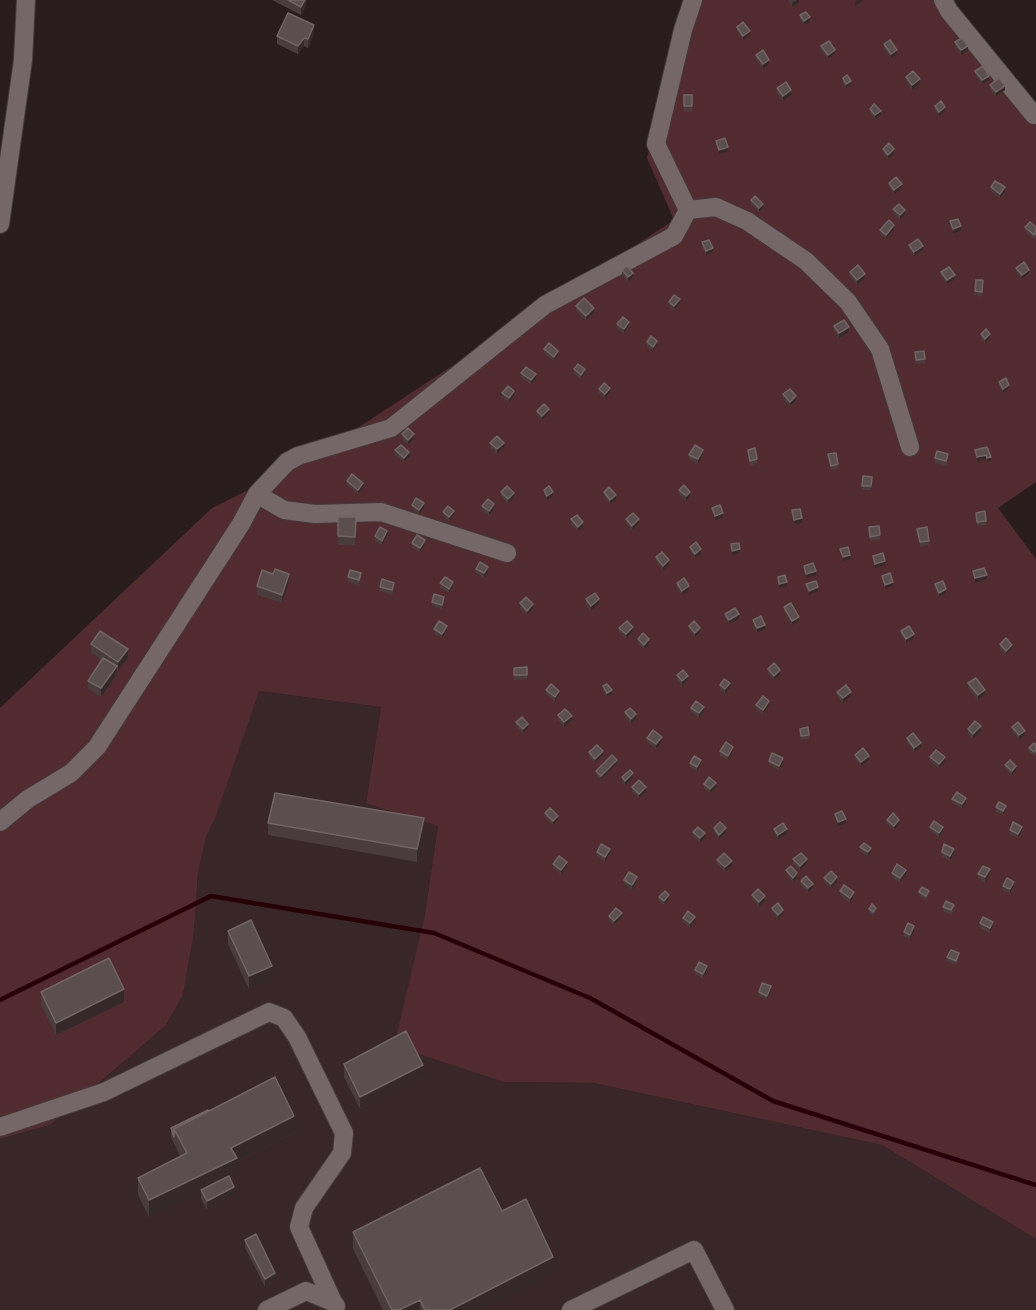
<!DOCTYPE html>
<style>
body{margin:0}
canvas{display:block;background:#281c1d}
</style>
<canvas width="1036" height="1310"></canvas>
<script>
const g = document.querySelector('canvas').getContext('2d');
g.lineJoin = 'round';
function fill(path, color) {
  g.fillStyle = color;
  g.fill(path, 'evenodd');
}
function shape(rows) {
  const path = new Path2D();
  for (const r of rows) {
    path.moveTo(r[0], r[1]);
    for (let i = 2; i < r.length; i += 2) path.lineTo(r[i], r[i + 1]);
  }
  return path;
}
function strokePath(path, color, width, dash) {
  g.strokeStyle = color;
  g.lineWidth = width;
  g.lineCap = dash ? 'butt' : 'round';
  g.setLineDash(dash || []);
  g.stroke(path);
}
fill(shape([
 [258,691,381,707,366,802,438,826,424,920,504,1082,594,1083,882,1145,1036,1239,1036,1310,0,1310,0,1139,50,1125,166,1025,183,995,194,932,198,872,206,837,215,819]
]), '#382628');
fill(shape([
 [684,0,934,0,1036,121,1036,482,998,508,1036,559,1036,1239,882,1145,594,1083,504,1082,394,1046,424,920,438,826,366,803,381,707,259,691,215,819,206,837,198,872,194,932,183,995,166,1025,50,1125,0,1139,0,708,212,508,309,460,674,220,647,158]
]), '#512b30');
strokePath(shape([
 [0,1000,211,896,434,933,590,998,773,1101,1036,1185]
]), '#270007', 4.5);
const minor = shape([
 [943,0,949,11,1034,115],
 [688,210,716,207,747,221,806,261,848,302,880,349,910,447],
 [0,224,23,60,26,0],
 [257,494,284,510,315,514,381,512,507,553],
 [0,822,28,799,71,773,97,747,241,524,257,494,287,462,298,456,391,428,545,305,674,236,688,210,656,144,683,30,693,0],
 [0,1127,104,1092,269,1012,284,1018,297,1037,344,1133,342,1153,304,1208,299,1227,333,1302],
 [267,1310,306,1291,333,1302,336,1306],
 [571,1310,694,1250,725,1310]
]);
strokePath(minor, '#433b3b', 20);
strokePath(minor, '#756768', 18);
fill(shape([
 [272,0,306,0,306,5,301,15],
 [788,0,799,0,799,3,792,7],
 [800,15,810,22,804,25,800,20],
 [737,27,750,36,743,40,737,31],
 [314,34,308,48,304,46,298,54,277,44,277,36],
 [955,42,968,50,961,55,955,47],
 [884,44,897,54,891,58,884,48],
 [821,46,835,54,828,59,821,50],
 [756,55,769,64,763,69,756,59],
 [975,71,989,80,982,84,975,75],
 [906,77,920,83,912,90,906,81],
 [843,78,851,85,846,88,843,83],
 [990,85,1005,90,996,96,990,89],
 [777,88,791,95,783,101,777,93],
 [684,95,692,95,692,111,684,111],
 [935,106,945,111,939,116,935,110],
 [870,109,881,115,875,119,870,113],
 [883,149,894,154,888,159,883,153],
 [889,183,902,188,894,194,889,187],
 [991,187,1005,192,1000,198,991,191],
 [751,200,763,208,759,212,751,204],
 [893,209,905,214,900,220,893,213],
 [1025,227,1036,227,1036,237,1034,239,1025,231],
 [894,229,886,239,880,234,880,230],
 [702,242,713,252,706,255,702,247],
 [909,245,923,250,914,256,909,249],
 [1016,268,1029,274,1022,279,1016,272],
 [622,270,633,277,628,282,622,275],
 [850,272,865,278,857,285,850,277],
 [941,272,955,279,947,284,941,276],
 [983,285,982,297,975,295,975,291],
 [669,302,680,303,674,310,669,306],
 [576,306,594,312,586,321,576,310],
 [617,324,629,326,624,333,617,329],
 [834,326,849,332,839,338,834,330],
 [981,334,990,338,985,343,981,339],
 [647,342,657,345,653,351,647,347],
 [544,349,558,356,554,361,544,353],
 [915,352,925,359,925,363,916,364],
 [574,369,585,373,581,379,574,374],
 [521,373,536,379,531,384,521,377],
 [999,382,1009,389,1003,393,999,386],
 [599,389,610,392,605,398,599,393],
 [502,393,514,396,509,402,502,397],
 [783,394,796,400,790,406,783,399],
 [537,411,549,413,542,420,537,415],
 [402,434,414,438,408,445,402,439],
 [490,443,504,447,497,454,490,447],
 [395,450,409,457,404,462,395,455],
 [748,450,757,459,757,464,750,465],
 [703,454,698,464,689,459,689,455],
 [828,454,838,464,838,469,831,470],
 [935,458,948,458,946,466,935,463],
 [863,476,872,481,871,490,862,490],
 [347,481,363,488,358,494,347,485],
 [544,490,553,496,547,500,544,494],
 [679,490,690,496,686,501,679,494],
 [501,492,514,497,508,504,501,496],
 [604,492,616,500,610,504,604,496],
 [412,505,424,508,419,514,412,509],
 [482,506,494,509,489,515,482,510],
 [443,512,454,515,449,521,443,516],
 [976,513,986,521,986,525,977,526],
 [338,517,356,517,355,545,338,545],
 [571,519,583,527,578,531,571,524],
 [626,519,639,524,632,530,626,523],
 [869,527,880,535,880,540,870,541],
 [917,529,929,541,929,545,920,547],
 [375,536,387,536,382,545,375,541],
 [412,543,425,544,420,552,412,548],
 [690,547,701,554,695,558,690,551],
 [656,557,669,565,663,570,656,561],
 [476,569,488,572,484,578,476,573],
 [348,577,361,577,359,585,348,582],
 [289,582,282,603,257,595,257,586],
 [440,583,453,586,449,593,440,588],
 [677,583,689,590,682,595,677,588],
 [935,584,946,593,939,597,935,589],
 [380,587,394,587,392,595,380,591],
 [586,599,599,604,591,610,586,604],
 [444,601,442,609,432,606,432,602],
 [520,603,533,609,527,615,520,608],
 [784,607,799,621,792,625,784,611],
 [725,614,739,619,729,624,725,618],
 [753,620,765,629,757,633,753,624],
 [689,626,700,632,695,637,689,630],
 [619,628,633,631,626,639,619,632],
 [434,629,447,630,442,638,434,633],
 [901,631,914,638,906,643,901,635],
 [638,639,649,644,644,649,638,644],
 [91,644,128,658,118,671,117,670,117,674,101,697,88,689,88,681,102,660,91,653],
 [1000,644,1012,649,1006,655,1000,649],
 [527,667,527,679,514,680,514,668],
 [768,669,780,675,774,680,768,673],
 [677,675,688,680,682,685,677,680],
 [968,683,985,694,978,700,968,688],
 [720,685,730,687,725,694,720,690],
 [603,686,612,694,607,697,603,691],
 [546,690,559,695,555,701,546,694],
 [837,692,851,696,843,703,837,696],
 [756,705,769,705,763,714,756,709],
 [691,708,704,711,699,718,691,712],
 [625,712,636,719,631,723,625,717],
 [558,715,572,720,564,727,558,720],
 [516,722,528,729,523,733,516,726],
 [1012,727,1025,735,1019,740,1012,731],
 [800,729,809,735,809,739,801,740],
 [968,729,981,731,973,739,968,734],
 [647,738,662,741,656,749,647,742],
 [907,738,921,747,914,752,907,742],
 [1036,745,1036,754,1034,757,1029,752,1029,748],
 [720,751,733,751,728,760,720,756],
 [589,752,603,755,595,763,589,757],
 [855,755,869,760,861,766,855,759],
 [930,757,945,761,939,768,930,761],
 [769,761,783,762,779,770,769,765],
 [690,763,701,764,697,771,690,767],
 [617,764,601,780,596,775,596,771],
 [1005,765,1016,770,1012,775,1005,769],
 [622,777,633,778,625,785,622,782],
 [704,784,716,787,710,793,704,788],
 [632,787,646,792,639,798,632,792],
 [952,799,966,803,962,808,952,803],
 [996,807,1006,810,1003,815,996,812],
 [545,813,558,820,553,825,545,817],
 [887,820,899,824,894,830,887,824],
 [268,823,424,831,417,862,268,835],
 [930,827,943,831,939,837,930,831],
 [714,828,726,833,719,839,714,833],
 [774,829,787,834,778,839,774,833],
 [1010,830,1022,831,1018,838,1010,834],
 [693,832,705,838,700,843,693,836],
 [860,847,871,852,868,857,860,851],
 [597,852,610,854,605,862,597,856],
 [942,852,954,853,950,861,942,856],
 [793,859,807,864,800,870,793,864],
 [717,860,732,865,725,872,717,864],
 [553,864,567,866,561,874,553,868],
 [786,870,797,878,793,882,786,874],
 [892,873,906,875,900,883,892,877],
 [978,874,990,874,985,882,978,878],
 [824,878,837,882,831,888,824,882],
 [624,880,637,881,632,890,624,884],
 [801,881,813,888,808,893,801,885],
 [1003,886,1014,886,1010,893,1003,890],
 [840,891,854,896,850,903,840,895],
 [919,892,929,896,926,900,919,896],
 [752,895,765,901,759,906,752,899],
 [659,897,669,899,664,905,659,901],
 [943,907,954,909,951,915,943,911],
 [772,908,783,914,778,919,772,912],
 [869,909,876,912,873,916,869,913],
 [609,916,622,917,614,925,609,921],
 [683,918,695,921,690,928,683,922],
 [980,923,993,926,990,933,980,928],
 [228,931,272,979,249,989,228,944],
 [914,931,910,939,904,936,904,932],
 [947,957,959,958,956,965,947,961],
 [695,970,707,970,703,978,695,974],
 [771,991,767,1000,759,996,759,992],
 [41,992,124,1002,56,1035,41,1005],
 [344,1064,423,1077,360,1109,344,1077],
 [208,1111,294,1133,237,1162,237,1175,230,1178,234,1196,207,1210,201,1199,201,1192,149,1217,138,1195,138,1178,180,1156,171,1137,171,1128],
 [502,1211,553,1274,483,1310,383,1310,353,1249,353,1232],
 [245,1240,275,1282,265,1287,245,1248]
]), '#493c3d');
fill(shape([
 [305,0,306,0,306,5,301,15,301,7],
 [797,0,799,0,799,3,792,7,792,3],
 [858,0,863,0,863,1,855,6,855,2],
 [810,17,810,22,804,25,804,21],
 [314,25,314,34,308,48,308,39],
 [750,31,750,36,743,40,743,36],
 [304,38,304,46,298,54,298,46],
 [968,46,968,50,961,55,961,50],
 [835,50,835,54,828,59,828,55],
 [897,50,897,54,891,58,891,54],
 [769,60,769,64,763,69,763,64],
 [989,76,989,80,982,84,982,80],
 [920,79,920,83,912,90,912,85],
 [851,81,851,85,846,88,846,84],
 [1005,86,1005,90,996,96,996,92],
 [791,90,791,95,783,101,783,96],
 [945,107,945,111,939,116,939,112],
 [881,111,881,115,875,119,875,115],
 [728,147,728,151,719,154,719,150],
 [894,149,894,154,888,159,888,155],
 [902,184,902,188,894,194,894,190],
 [1005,187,1005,192,1000,198,1000,194],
 [763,204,763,208,759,212,759,208],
 [905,210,905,214,900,220,900,215],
 [894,225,894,229,886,239,886,235],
 [961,226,961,231,953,233,953,229],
 [923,246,923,250,914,256,914,252],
 [713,248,713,252,706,255,706,251],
 [1029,270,1029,274,1022,279,1022,275],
 [633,273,633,277,628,282,628,277],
 [865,274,865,278,857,285,857,280],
 [955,275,955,279,947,284,947,280],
 [680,299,680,303,674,310,674,306],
 [594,308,594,312,586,321,586,316],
 [629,322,629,326,624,333,624,329],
 [849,327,849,332,839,338,839,333],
 [990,334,990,338,985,343,985,339],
 [657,341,657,345,653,351,653,347],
 [558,351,558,356,554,361,554,357],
 [585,369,585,373,581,379,581,375],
 [536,374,536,379,531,384,531,380],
 [1009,385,1009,389,1003,393,1003,389],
 [610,388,610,392,605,398,605,394],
 [514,391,514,396,509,402,509,398],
 [796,396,796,400,790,406,790,402],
 [549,409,549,413,542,420,542,416],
 [414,434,414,438,408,445,408,440],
 [504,443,504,447,497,454,497,449],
 [703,450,703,454,698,464,698,459],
 [409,452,409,457,404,462,404,458],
 [986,455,986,459,977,462,977,457],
 [991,457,991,461,987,462,987,458],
 [363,483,363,488,358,494,358,490],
 [553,492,553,496,547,500,547,496],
 [690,492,690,496,686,501,686,496],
 [514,493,514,497,508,504,508,499],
 [616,495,616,500,610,504,610,500],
 [424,503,424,508,419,514,419,510],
 [494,504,494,509,489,515,489,511],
 [454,511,454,515,449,521,449,517],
 [723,513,723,517,715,520,715,516],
 [802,518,802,523,794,524,794,520],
 [639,519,639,524,632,530,632,526],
 [583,522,583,527,578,531,578,527],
 [387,531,387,536,382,545,382,541],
 [425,540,425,544,420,552,420,548],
 [701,549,701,554,695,558,695,554],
 [740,549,740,553,732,555,732,551],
 [850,555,850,559,843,561,843,557],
 [669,560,669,565,663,570,663,566],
 [885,561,885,565,875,568,875,564],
 [488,567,488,572,484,578,484,573],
 [816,571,816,575,806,578,806,574],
 [289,574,289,582,282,603,282,595],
 [987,575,987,579,975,583,975,578],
 [453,582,453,586,449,593,449,589],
 [787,582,787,586,779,588,779,584],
 [893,582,893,586,885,589,885,585],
 [689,586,689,590,682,595,682,591],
 [818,587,818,591,809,595,809,591],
 [946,589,946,593,939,597,939,593],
 [599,599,599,604,591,610,591,606],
 [533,604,533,609,527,615,527,611],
 [739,614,739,619,729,624,729,620],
 [799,617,799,621,792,625,792,621],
 [765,625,765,629,757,633,757,628],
 [447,626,447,630,442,638,442,634],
 [633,627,633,631,626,639,626,634],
 [700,628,700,632,695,637,695,633],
 [914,634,914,638,906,643,906,639],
 [649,639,649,644,644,649,644,645],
 [1012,645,1012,649,1006,655,1006,651],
 [128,649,128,658,118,671,118,662],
 [117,666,117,674,101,697,101,688],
 [780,670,780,675,774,680,774,676],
 [688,676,688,680,682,685,682,681],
 [730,683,730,687,725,694,725,689],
 [612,690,612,694,607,697,607,693],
 [985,690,985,694,978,700,978,695],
 [559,691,559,695,555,701,555,697],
 [851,692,851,696,843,703,843,698],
 [769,701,769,705,763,714,763,710],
 [704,707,704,711,699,718,699,713],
 [636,714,636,719,631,723,631,719],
 [572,716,572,720,564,727,564,722],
 [528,724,528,729,523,733,523,729],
 [981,726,981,731,973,739,973,734],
 [1025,731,1025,735,1019,740,1019,735],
 [662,737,662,741,656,749,656,744],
 [921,743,921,747,914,752,914,748],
 [733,747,733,751,728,760,728,756],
 [603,751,603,755,595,763,595,759],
 [869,756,869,760,861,766,861,762],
 [945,757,945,761,939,768,939,764],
 [783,758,783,762,779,770,779,766],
 [617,760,617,764,601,780,601,776],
 [701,760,701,764,697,771,697,767],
 [1016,766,1016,770,1012,775,1012,771],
 [633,773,633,778,625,785,625,781],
 [716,783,716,787,710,793,710,789],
 [646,787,646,792,639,798,639,794],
 [966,798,966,803,962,808,962,804],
 [1006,806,1006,810,1003,815,1003,811],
 [558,816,558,820,553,825,553,821],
 [424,818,424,831,417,862,417,849],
 [846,819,846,823,838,826,838,822],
 [899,820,899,824,894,830,894,826],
 [943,827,943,831,939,837,939,833],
 [1022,827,1022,831,1018,838,1018,834],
 [726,828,726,833,719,839,719,835],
 [787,829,787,834,778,839,778,835],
 [705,833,705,838,700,843,700,838],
 [871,848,871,852,868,857,868,852],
 [610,849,610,854,605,862,605,857],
 [954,849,954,853,950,861,950,856],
 [807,859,807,864,800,870,800,866],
 [732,861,732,865,725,872,725,867],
 [567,862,567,866,561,874,561,870],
 [990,869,990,874,985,882,985,877],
 [906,870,906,875,900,883,900,878],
 [797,873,797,878,793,882,793,878],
 [637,877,637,881,632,890,632,885],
 [837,877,837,882,831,888,831,884],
 [1014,882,1014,886,1010,893,1010,889],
 [813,884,813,888,808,893,808,888],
 [854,892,854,896,850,903,850,898],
 [669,895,669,899,664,905,664,901],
 [765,896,765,901,759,906,759,902],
 [783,910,783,914,778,919,778,915],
 [622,913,622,917,614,925,614,921],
 [695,917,695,921,690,928,690,923],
 [993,922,993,926,990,933,990,928],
 [914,926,914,931,910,939,910,935],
 [272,966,272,979,249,989,249,976],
 [707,966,707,970,703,978,703,974],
 [771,986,771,991,767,1000,767,996],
 [124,989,124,1002,56,1035,56,1023],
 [423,1065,423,1077,360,1109,360,1097],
 [294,1116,294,1133,237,1162,237,1175,149,1217,149,1200,231,1148],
 [234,1187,234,1196,207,1210,207,1201],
 [553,1257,553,1274,483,1310,450,1310],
 [275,1273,275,1282,265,1287,265,1279],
 [420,1300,420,1310,399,1310]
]), '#352829');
const building = shape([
 [288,0,305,0,301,7,288,0],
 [806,12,810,17,804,21,800,15,806,12],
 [288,13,314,25,308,39,304,38,298,46,277,36,288,13],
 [743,22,750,31,743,36,737,27,743,22],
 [962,38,968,46,961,50,955,42,962,38],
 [890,40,897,50,891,54,884,44,890,40],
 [829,41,835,50,828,55,821,46,829,41],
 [763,50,769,60,763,64,756,55,763,50],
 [983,66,989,76,982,80,975,71,983,66],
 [913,71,920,79,912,85,906,77,913,71],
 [847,75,851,81,846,84,843,78,847,75],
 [999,78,1005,86,996,92,990,85,999,78],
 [786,82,791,90,783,96,777,88,786,82],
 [684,95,692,95,692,106,684,106,684,95],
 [941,101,945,107,939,112,935,106,941,101],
 [874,104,881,111,875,115,870,109,874,104],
 [725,138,728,147,719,150,716,141,725,138],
 [889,143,894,149,888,155,883,149,889,143],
 [896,177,902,184,894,190,889,183,896,177],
 [995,181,1005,187,1000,194,991,187,995,181],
 [755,196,763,204,759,208,751,200,755,196],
 [899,204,905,210,900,215,893,209,899,204],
 [958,219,961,226,953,229,950,221,958,219],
 [889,220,894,225,886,235,880,230,889,220],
 [1030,222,1036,227,1036,232,1034,235,1025,227,1030,222],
 [918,239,923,246,914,252,909,245,918,239],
 [709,240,713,248,706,251,702,242,709,240],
 [1024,262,1029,270,1022,275,1016,268,1024,262],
 [858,265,865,274,857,280,850,272,858,265],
 [627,266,633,273,628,277,622,270,627,266],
 [949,267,955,275,947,280,941,272,949,267],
 [976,280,983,280,982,292,975,291,976,280],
 [674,295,680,299,674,306,669,302,674,295],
 [584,298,594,308,586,316,576,306,584,298],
 [623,317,629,322,624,329,617,324,623,317],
 [844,320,849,327,839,333,834,326,844,320],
 [986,329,990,334,985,339,981,334,986,329],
 [651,336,657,341,653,347,647,342,651,336],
 [549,343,558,351,554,357,544,349,549,343],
 [924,351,925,359,916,360,915,352,924,351],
 [578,364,585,369,581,375,574,369,578,364],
 [526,367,536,374,531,380,521,373,526,367],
 [1006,378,1009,385,1003,389,999,382,1006,378],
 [604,383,610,388,605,394,599,389,604,383],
 [508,386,514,391,509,398,502,393,508,386],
 [790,389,796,396,790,402,783,394,790,389],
 [544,404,549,409,542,416,537,411,544,404],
 [408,428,414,434,408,440,402,434,408,428],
 [497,436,504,443,497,449,490,443,497,436],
 [401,445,409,452,404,458,395,450,401,445],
 [695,445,703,450,698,459,689,455,695,445],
 [987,447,991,457,987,458,986,455,977,457,975,450,987,447],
 [755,448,757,459,750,461,748,450,755,448],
 [937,451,948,454,946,461,935,458,937,451],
 [836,453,838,464,831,466,828,454,836,453],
 [352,474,363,483,358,490,347,481,352,474],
 [863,476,872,477,871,486,862,486,863,476],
 [684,485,690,492,686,496,679,490,684,485],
 [507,486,514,493,508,499,501,492,507,486],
 [549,486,553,492,547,496,544,490,549,486],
 [609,487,616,495,610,500,604,492,609,487],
 [416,498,424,503,419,510,412,505,416,498],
 [488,499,494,504,489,511,482,506,488,499],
 [720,505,723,513,715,516,712,508,720,505],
 [448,506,454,511,449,517,443,512,448,506],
 [800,509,802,518,794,520,792,510,800,509],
 [985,511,986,521,977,522,976,513,985,511],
 [633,513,639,519,632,526,626,519,633,513],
 [577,515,583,522,578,527,571,519,577,515],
 [338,517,356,517,355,537,338,536,338,517],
 [879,526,880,535,870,537,869,527,879,526],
 [380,527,387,531,382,541,375,536,380,527],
 [927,527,929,541,920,542,917,529,927,527],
 [417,535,425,540,420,548,412,543,417,535],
 [696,542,701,549,695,554,690,547,696,542],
 [739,543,740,549,732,551,731,544,739,543],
 [848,547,850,555,843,557,840,549,848,547],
 [662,552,669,560,663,566,656,557,662,552],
 [883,553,885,561,875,564,873,556,883,553],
 [480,562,488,567,484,573,476,569,480,562],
 [813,563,816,571,806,574,804,566,813,563],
 [984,568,987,575,975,578,973,571,984,568],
 [275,569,289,574,282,595,257,586,262,570,273,574,275,569],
 [350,570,361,573,359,580,348,577,350,570],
 [890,573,893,582,885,585,882,576,890,573],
 [785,575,787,582,779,584,778,577,785,575],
 [445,577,453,582,449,589,440,583,445,577],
 [684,578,689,586,682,591,677,583,684,578],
 [382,579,394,583,392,590,380,587,382,579],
 [816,581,818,587,809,591,806,584,816,581],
 [943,581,946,589,939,593,935,584,943,581],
 [595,593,599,599,591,606,586,599,595,593],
 [434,594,444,597,442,605,432,602,434,594],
 [526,597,533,604,527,611,520,603,526,597],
 [791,603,799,617,792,621,784,607,791,603],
 [735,608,739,614,729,620,725,614,735,608],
 [761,616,765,625,757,628,753,620,761,616],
 [439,621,447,626,442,634,434,629,439,621],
 [627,621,633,627,626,634,619,628,627,621],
 [694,621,700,628,695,633,689,626,694,621],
 [909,626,914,634,906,639,901,631,909,626],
 [100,631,128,649,118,662,91,644,100,631],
 [643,633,649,639,644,645,638,639,643,633],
 [1006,638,1012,645,1006,651,1000,644,1006,638],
 [103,658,117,666,101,688,88,681,103,658],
 [774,663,780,670,774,676,768,669,774,663],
 [527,667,527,675,514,675,514,668,527,667],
 [683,670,688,676,682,681,677,675,683,670],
 [976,678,985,690,978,695,968,683,976,678],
 [724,679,730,683,725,689,720,685,724,679],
 [551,684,559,691,555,697,546,690,551,684],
 [607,684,612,690,607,693,603,686,607,684],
 [846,685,851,692,843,698,837,692,846,685],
 [763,696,769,701,763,710,756,705,763,696],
 [696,701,704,707,699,713,691,708,696,701],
 [630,708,636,714,631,719,625,712,630,708],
 [565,709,572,716,564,722,558,715,565,709],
 [522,717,528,724,523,729,516,722,522,717],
 [975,721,981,726,973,734,968,729,975,721],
 [1018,722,1025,731,1019,735,1012,727,1018,722],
 [808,727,809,735,801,736,800,729,808,727],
 [653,730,662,737,656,744,647,738,653,730],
 [913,733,921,743,914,748,907,738,913,733],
 [726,742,733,747,728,756,720,751,726,742],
 [1034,743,1036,745,1036,750,1034,752,1029,748,1034,743],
 [597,745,603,751,595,759,589,752,597,745],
 [863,748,869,756,861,762,855,755,863,748],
 [936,750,945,757,939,764,930,757,936,750],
 [772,753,783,758,779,766,769,761,772,753],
 [612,755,617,760,601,776,596,771,612,755],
 [694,756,701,760,697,767,690,763,694,756],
 [1010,760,1016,766,1012,771,1005,765,1010,760],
 [630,770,633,773,625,781,622,777,630,770],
 [709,777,716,783,710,789,704,784,709,777],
 [639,780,646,787,639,794,632,787,639,780],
 [957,792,966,798,962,804,952,799,957,792],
 [275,793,424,818,417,849,268,823,275,793],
 [999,802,1006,806,1003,811,996,807,999,802],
 [550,808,558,816,553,821,545,813,550,808],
 [842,811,846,819,838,822,835,814,842,811],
 [893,813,899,820,894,826,887,820,893,813],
 [934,821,943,827,939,833,930,827,934,821],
 [720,822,726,828,719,835,714,828,720,822],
 [1013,822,1022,827,1018,834,1010,830,1013,822],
 [783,823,787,829,778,835,774,829,783,823],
 [698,827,705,833,700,838,693,832,698,827],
 [864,843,871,848,868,852,860,847,864,843],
 [601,844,610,849,605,857,597,852,601,844],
 [944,844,954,849,950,856,942,852,944,844],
 [724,853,732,861,725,867,717,860,724,853],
 [801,853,807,859,800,866,793,859,801,853],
 [559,856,567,862,561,870,553,864,559,856],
 [897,864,906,870,900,878,892,873,897,864],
 [791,866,797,873,793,878,786,870,791,866],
 [983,866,990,869,985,877,978,874,983,866],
 [831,871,837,877,831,884,824,878,831,871],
 [629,872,637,877,632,885,624,880,629,872],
 [806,876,813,884,808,888,801,881,806,876],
 [1007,878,1014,882,1010,889,1003,886,1007,878],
 [844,885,854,892,850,898,840,891,844,885],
 [922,887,929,891,926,896,919,892,922,887],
 [758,889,765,896,759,902,752,895,758,889],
 [665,891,669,895,664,901,659,897,665,891],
 [946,901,954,905,951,910,943,907,946,901],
 [778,903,783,910,778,915,772,908,778,903],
 [872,904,876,908,873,912,869,909,872,904],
 [616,908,622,913,614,921,609,916,616,908],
 [688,911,695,917,690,923,683,918,688,911],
 [983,917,993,922,990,928,980,923,983,917],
 [251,920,272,966,249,976,228,931,251,920],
 [908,923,914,926,910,935,904,932,908,923],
 [951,950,959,953,956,961,947,957,951,950],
 [109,958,124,989,56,1023,41,992,109,958],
 [699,962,707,966,703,974,695,970,699,962],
 [762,983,771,986,767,996,759,992,762,983],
 [406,1031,423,1065,360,1097,344,1064,406,1031],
 [275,1077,294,1116,231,1148,237,1158,149,1200,138,1178,187,1153,174,1129,275,1077],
 [208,1110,208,1111,174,1129,174,1137,171,1128,208,1110],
 [480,1168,502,1211,526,1199,553,1257,450,1310,425,1310,420,1300,399,1310,392,1310,353,1232,480,1168],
 [229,1176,234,1187,207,1201,201,1190,229,1176],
 [256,1234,275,1273,265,1279,245,1240,256,1234]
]);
fill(building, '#5a4e4e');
strokePath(building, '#706465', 1.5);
</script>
